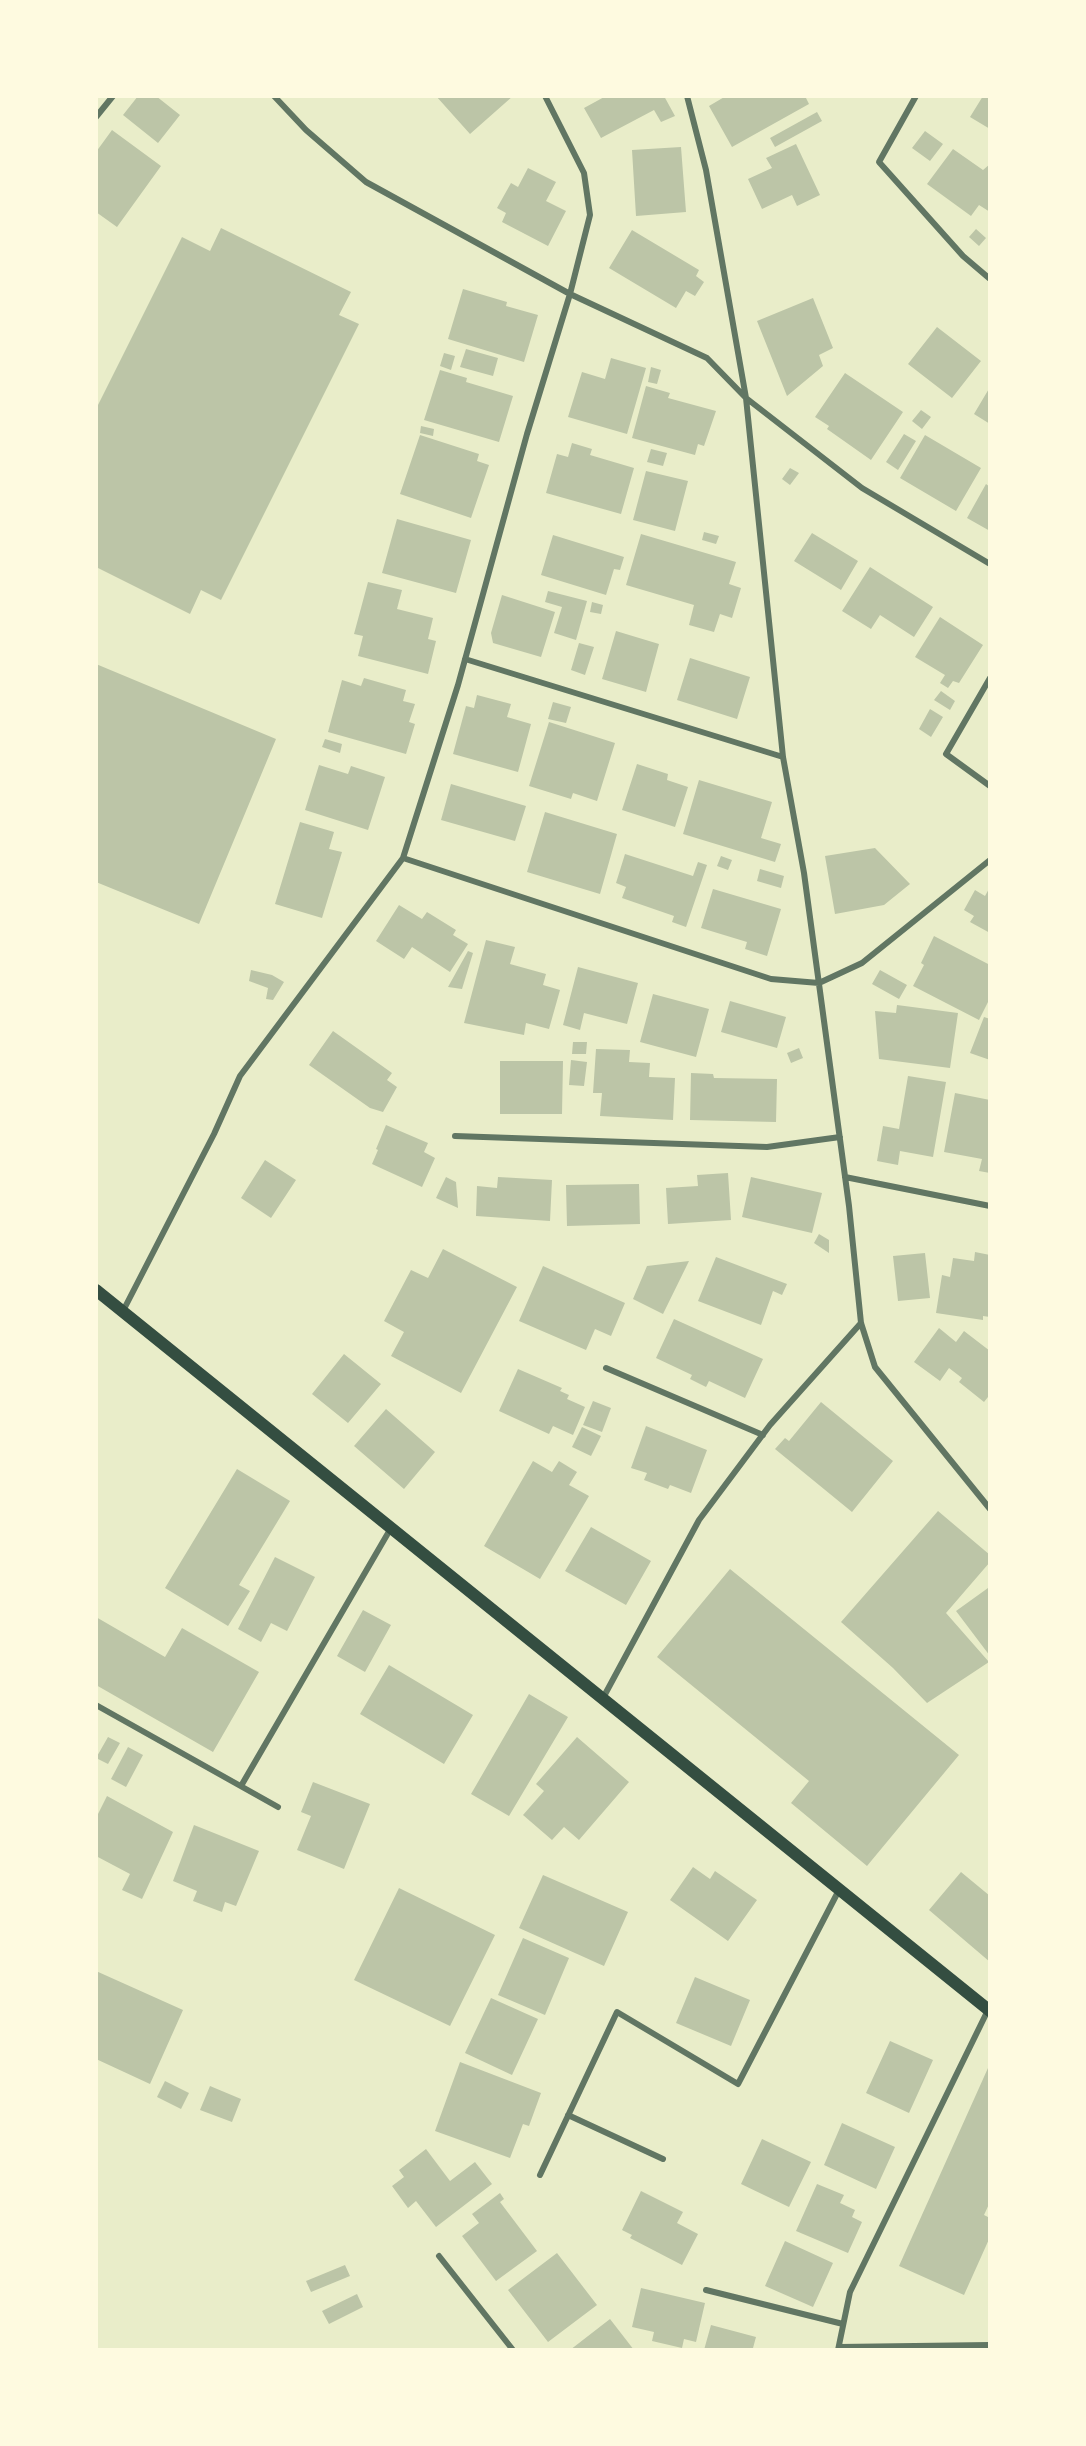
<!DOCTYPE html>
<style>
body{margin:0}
#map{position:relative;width:1086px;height:2446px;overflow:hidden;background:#e9edc9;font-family:Lora,serif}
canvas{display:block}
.frame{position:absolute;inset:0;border:98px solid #fefae0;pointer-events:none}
</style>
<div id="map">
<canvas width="1086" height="2446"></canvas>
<div class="frame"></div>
</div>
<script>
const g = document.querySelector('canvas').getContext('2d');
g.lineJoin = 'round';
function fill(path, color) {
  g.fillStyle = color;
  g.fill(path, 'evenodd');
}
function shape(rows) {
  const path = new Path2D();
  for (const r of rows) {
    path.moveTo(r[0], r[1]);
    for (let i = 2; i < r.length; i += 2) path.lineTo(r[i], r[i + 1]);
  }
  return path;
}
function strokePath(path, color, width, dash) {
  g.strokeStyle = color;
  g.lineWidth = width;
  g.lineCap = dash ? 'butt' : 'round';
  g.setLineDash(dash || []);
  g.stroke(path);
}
fill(shape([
 [138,96,156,96,180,115,158,143,123,115],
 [436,96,513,96,470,134],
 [606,96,664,96,675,116,661,122,654,110,601,138,584,108],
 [726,96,805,96,809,104,732,147,709,106],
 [983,96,990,96,990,129,970,117],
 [817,112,822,121,775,147,770,138],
 [112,130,161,166,117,227,96,212,96,152],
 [925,131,943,144,930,161,912,148],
 [796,144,820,195,797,206,792,195,762,209,748,179,772,168,766,158],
 [681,147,686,212,636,216,632,150],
 [953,149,983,170,990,164,990,212,979,205,971,216,927,184],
 [528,168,556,182,546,201,566,211,548,246,502,222,506,213,497,208,511,183,518,187],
 [221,228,351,292,339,315,359,324,221,600,201,590,190,614,96,567,96,409,182,237,210,251],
 [976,229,986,238,979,246,969,237],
 [632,230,699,270,696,276,704,282,695,296,686,291,676,308,609,268],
 [463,289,507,302,506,306,538,315,524,362,448,339],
 [813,298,833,348,819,355,823,366,787,396,757,321],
 [937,327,981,361,952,398,908,364],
 [466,349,498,358,493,376,460,367],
 [444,353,455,356,451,370,440,366],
 [611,358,646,368,627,434,568,417,582,372,605,379],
 [651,367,661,370,657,384,648,382],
 [440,370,467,378,466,382,513,396,499,442,424,420],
 [845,373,903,412,871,460,827,429,829,426,815,417],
 [646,386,670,393,668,398,716,411,704,446,698,444,695,455,632,438],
 [990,387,990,424,974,414],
 [921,410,931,417,922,429,912,421],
 [421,426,434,429,433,436,420,433],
 [904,434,916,441,898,470,886,462],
 [420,435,479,454,477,461,489,465,471,518,400,494],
 [925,435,981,468,956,511,900,478],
 [572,443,592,449,590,455,634,468,621,514,546,493,557,454,568,457],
 [651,449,667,453,663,466,647,462],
 [790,468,799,473,790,485,782,479],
 [646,471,688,481,675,531,633,520],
 [986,484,990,487,990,531,967,518],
 [397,519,471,540,456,593,382,573],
 [704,532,719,536,716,544,702,540],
 [812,533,858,561,841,590,794,561],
 [641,534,736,562,729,584,741,588,732,618,720,614,714,632,689,625,694,605,626,585],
 [553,535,624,557,620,570,614,569,606,595,541,575],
 [870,567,933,607,914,637,880,615,871,629,842,611],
 [368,582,402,590,397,609,433,618,428,639,436,641,428,674,358,656,363,636,354,634],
 [548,591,587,601,576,640,554,633,562,607,545,602],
 [502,595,555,612,541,657,493,643,491,633],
 [592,602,603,605,601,614,590,612],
 [940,617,983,645,959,683,953,681,948,688,940,683,945,675,915,657],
 [616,631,659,644,646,692,602,679],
 [579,643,594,647,585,675,571,670],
 [690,658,750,677,737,719,677,700],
 [96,664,276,739,199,924,96,882],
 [364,678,406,690,403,701,415,704,409,722,415,724,406,754,328,732,342,680,361,686],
 [941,691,955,701,950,710,934,700],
 [477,695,511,704,507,717,531,724,518,772,453,754,466,706,474,708],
 [553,702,571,707,566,723,548,719],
 [930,709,943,717,931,737,919,729],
 [549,722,615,743,597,801,573,793,571,799,529,786],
 [325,739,342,744,340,753,322,747],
 [637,764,668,774,667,780,688,787,675,827,622,810],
 [319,765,348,774,351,766,385,777,368,830,305,810],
 [699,780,772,802,761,838,781,844,775,862,683,834],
 [451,784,526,806,515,841,441,820],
 [545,812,617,834,600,894,527,872],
 [300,822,334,832,329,849,342,852,322,918,275,904],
 [875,848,910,884,884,905,835,914,825,856],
 [625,854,693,876,698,862,707,865,686,927,672,922,674,916,622,898,626,887,616,883],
 [721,856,732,860,728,870,717,866],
 [760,869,784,876,781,888,757,881],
 [990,887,990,933,970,922,974,916,964,910,975,890,985,896],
 [713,889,781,909,767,956,745,949,747,942,701,928],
 [399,905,422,919,427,912,456,930,453,935,468,944,450,972,412,947,404,959,376,941],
 [934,936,990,965,990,998,979,1020,913,986,924,965,921,963],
 [486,940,515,947,510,964,546,974,543,985,560,990,549,1029,526,1023,524,1035,464,1023],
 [468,951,473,953,462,989,448,987],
 [578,967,638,983,627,1024,584,1013,580,1030,563,1025],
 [251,970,272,975,284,982,273,1000,266,999,268,988,249,981],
 [880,970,907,985,899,999,872,984],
 [653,994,709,1009,696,1057,640,1042],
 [730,1001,786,1017,777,1048,721,1032],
 [897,1005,958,1013,950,1068,879,1059,875,1011,896,1013],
 [984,1017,990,1019,990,1060,970,1053],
 [333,1031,392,1073,387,1080,397,1087,383,1112,370,1108,309,1065],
 [573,1042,587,1042,586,1054,572,1054],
 [799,1048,803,1058,791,1063,787,1053],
 [596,1049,630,1050,629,1062,650,1063,649,1077,675,1078,673,1120,600,1116,602,1093,593,1093],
 [571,1060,587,1062,584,1086,569,1085],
 [500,1061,563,1061,562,1114,500,1114],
 [691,1073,713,1074,714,1078,777,1079,776,1122,690,1120],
 [908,1076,946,1082,933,1157,900,1151,898,1165,877,1161,883,1126,899,1129],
 [955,1093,990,1100,990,1173,979,1171,982,1159,944,1152],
 [386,1125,428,1143,424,1152,435,1158,422,1187,372,1164,378,1150,376,1149],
 [265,1160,296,1180,271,1218,241,1198],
 [728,1173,731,1220,668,1224,666,1188,698,1186,697,1175],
 [446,1177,456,1182,458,1208,436,1198],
 [498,1177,552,1180,550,1221,476,1216,477,1186,497,1188],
 [751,1177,822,1193,812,1233,742,1217],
 [639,1184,640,1224,567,1226,566,1185],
 [819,1234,829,1240,829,1253,814,1243],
 [443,1249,517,1287,461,1393,391,1356,404,1332,384,1321,411,1270,428,1278],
 [975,1252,990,1255,990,1317,983,1316,983,1320,936,1313,942,1275,950,1277,953,1258,974,1261],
 [925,1253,930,1298,898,1301,893,1256],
 [716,1257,787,1284,782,1295,773,1291,761,1325,698,1301],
 [689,1261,663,1314,633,1299,647,1266],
 [543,1266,625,1303,611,1336,595,1329,586,1350,519,1321],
 [674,1319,763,1359,745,1398,709,1381,706,1387,690,1379,692,1375,656,1358],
 [939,1328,956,1342,964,1331,990,1351,990,1398,988,1397,984,1402,959,1382,962,1378,949,1368,940,1381,914,1362],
 [344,1354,381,1384,348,1423,312,1394],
 [518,1369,562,1388,560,1391,569,1395,567,1399,585,1407,573,1435,553,1426,549,1434,499,1411],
 [593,1401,611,1408,602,1432,583,1425],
 [821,1402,893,1461,852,1512,775,1449,785,1438,789,1441],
 [386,1409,435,1452,404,1489,354,1446],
 [646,1426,707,1450,691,1493,670,1485,668,1489,644,1480,647,1473,631,1468],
 [582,1427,601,1436,591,1456,572,1447],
 [533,1461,552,1472,559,1461,577,1472,569,1485,589,1496,540,1579,484,1546],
 [237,1469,290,1501,239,1585,250,1591,228,1626,165,1588],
 [938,1511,990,1555,990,1562,946,1613,989,1662,927,1703,893,1668,841,1622],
 [591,1527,651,1561,626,1605,565,1571],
 [275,1557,315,1577,287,1631,271,1623,261,1642,238,1629],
 [730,1569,959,1755,867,1866,791,1803,809,1781,657,1657],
 [988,1588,990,1591,990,1656,956,1611],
 [363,1610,391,1625,365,1672,337,1656],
 [96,1617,165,1657,182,1628,259,1672,213,1752,96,1685],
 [389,1665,473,1715,444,1764,360,1714],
 [529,1694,568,1717,509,1816,471,1794],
 [108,1737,120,1743,108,1764,96,1758],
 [577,1737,629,1782,579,1840,564,1827,552,1840,523,1815,544,1791,536,1784],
 [128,1747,143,1755,126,1787,111,1779],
 [313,1782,370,1804,344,1869,297,1850,311,1816,301,1812],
 [107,1796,173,1832,142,1899,122,1890,130,1874,96,1856,96,1818],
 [194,1825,259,1851,236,1906,225,1902,222,1912,193,1901,197,1891,173,1881],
 [693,1867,710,1879,715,1871,757,1900,728,1941,670,1900],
 [961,1872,990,1896,990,1962,929,1910],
 [543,1875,628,1912,604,1966,519,1928],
 [399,1888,495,1935,450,2026,354,1980],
 [523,1938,569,1958,545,2015,498,1995],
 [96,1971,183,2010,150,2084,96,2059],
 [695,1977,750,2000,731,2046,676,2023],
 [491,1998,538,2019,512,2075,465,2053],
 [890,2041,933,2060,909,2113,866,2093],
 [460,2062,541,2093,529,2126,523,2124,510,2158,435,2131],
 [988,2068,990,2069,990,2202,984,2215,990,2218,990,2237,964,2295,899,2266],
 [165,2081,189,2093,181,2109,157,2097],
 [210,2086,241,2099,232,2122,200,2110],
 [842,2123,895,2147,876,2189,824,2165],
 [762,2139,811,2162,789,2207,741,2184],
 [426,2149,450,2181,475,2162,492,2184,436,2227,416,2201,408,2208,392,2186,404,2177,399,2170],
 [817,2184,844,2195,840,2203,855,2210,852,2217,862,2222,848,2253,796,2231],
 [641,2191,683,2212,677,2223,698,2234,682,2265,630,2238,632,2235,622,2230],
 [500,2193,504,2199,500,2202,537,2251,496,2281,462,2236,479,2223,472,2214],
 [785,2241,833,2263,813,2307,765,2286],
 [557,2253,597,2305,548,2342,508,2290],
 [345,2265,350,2276,311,2292,306,2281],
 [641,2288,705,2303,696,2342,684,2339,682,2348,652,2341,654,2332,632,2327],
 [357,2294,363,2307,329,2324,322,2311],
 [610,2319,634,2350,570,2350],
 [711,2325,756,2337,753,2348,759,2350,704,2350]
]), '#bcc5a7');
strokePath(shape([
 [274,96,306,130,366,182,570,294,707,358,746,398,862,488,990,564],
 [687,96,706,170,746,398,783,757,804,873,849,1206,861,1323,875,1367,990,1509],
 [916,96,879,162,963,256,990,279],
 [96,117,113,96],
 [465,659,783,757],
 [990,678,946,754,990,786],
 [403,858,771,979,819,983,862,963,990,860],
 [455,1136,767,1147,840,1137],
 [845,1177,990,1206],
 [123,1311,214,1134,240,1076,403,858,458,685,527,434,570,294,590,215,584,173,545,96],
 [606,1368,763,1435],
 [603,1698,699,1520,770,1425,861,1323],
 [96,1705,278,1807],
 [241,1786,391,1528],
 [568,2115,663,2159],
 [540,2175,617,2012,738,2084,839,1890],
 [439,2256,513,2350],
 [706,2290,843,2324],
 [839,2347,990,2345],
 [838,2350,850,2292,988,2010]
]), '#617663', 6);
strokePath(shape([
 [96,1290,990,2011]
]), '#344e41', 12);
</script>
